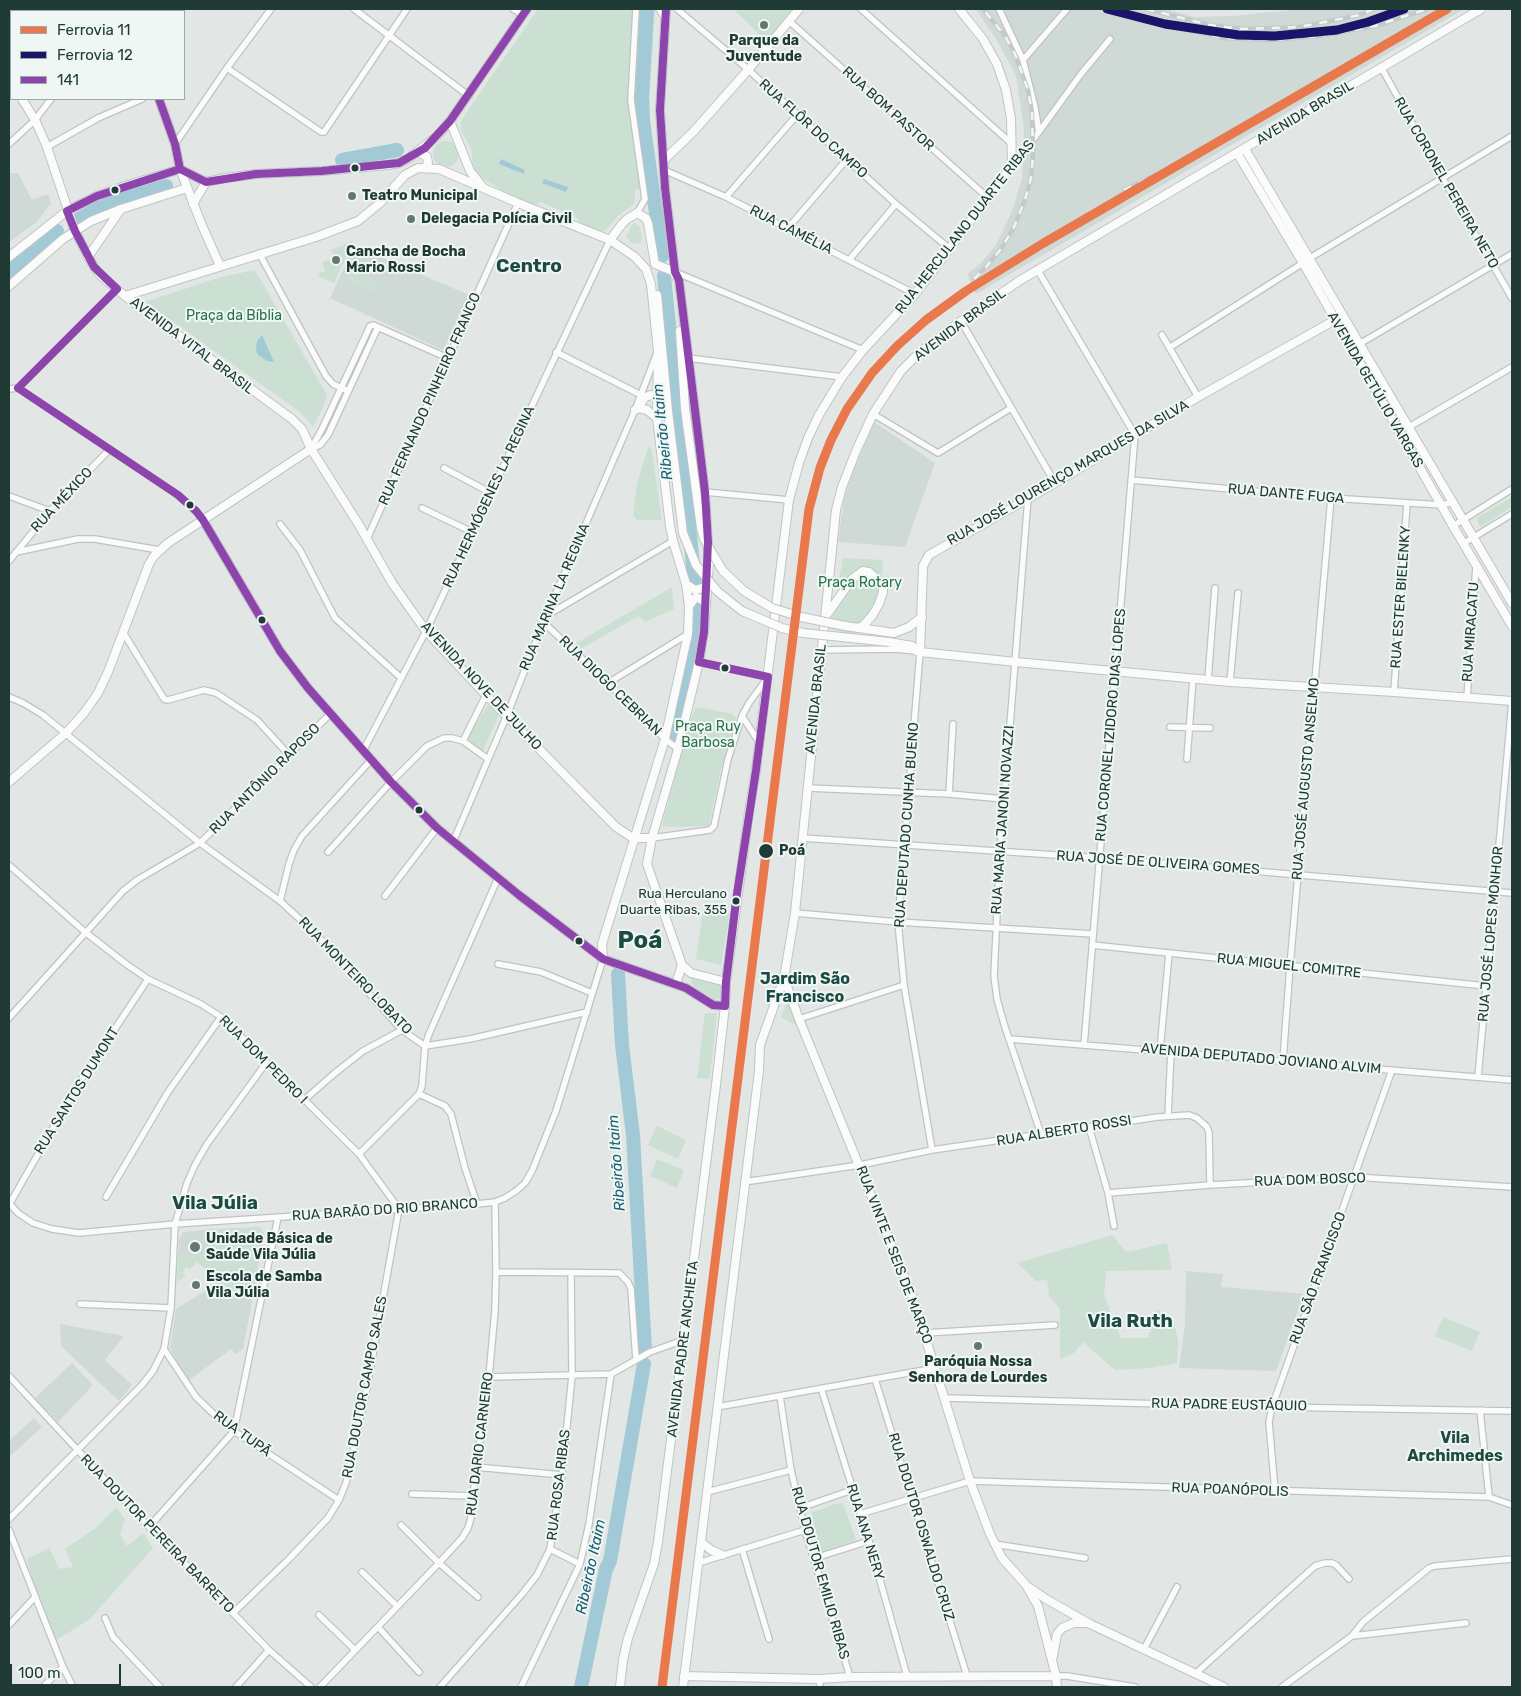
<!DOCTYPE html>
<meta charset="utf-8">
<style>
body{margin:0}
#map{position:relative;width:1521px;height:1696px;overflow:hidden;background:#e2e7e5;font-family:Rubik,sans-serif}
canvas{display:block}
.frame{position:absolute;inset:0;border:10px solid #203a35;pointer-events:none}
.legend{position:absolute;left:10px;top:10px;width:175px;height:90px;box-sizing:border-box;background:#eff7f4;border:1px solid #9caba8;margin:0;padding:6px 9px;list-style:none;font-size:15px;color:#203a35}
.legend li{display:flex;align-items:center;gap:10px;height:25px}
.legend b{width:25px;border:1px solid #9caba8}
.scale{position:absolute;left:10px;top:1664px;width:111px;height:22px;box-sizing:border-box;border:2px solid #203a35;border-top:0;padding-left:6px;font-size:15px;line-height:18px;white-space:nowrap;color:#203a35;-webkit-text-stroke:4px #eff7f4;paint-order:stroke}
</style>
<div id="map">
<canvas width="1521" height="1696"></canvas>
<div class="frame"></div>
<ul class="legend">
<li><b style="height:6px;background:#e9784d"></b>Ferrovia 11</li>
<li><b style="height:6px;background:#1c146b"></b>Ferrovia 12</li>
<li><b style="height:6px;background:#8e44ad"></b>141</li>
</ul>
<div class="scale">100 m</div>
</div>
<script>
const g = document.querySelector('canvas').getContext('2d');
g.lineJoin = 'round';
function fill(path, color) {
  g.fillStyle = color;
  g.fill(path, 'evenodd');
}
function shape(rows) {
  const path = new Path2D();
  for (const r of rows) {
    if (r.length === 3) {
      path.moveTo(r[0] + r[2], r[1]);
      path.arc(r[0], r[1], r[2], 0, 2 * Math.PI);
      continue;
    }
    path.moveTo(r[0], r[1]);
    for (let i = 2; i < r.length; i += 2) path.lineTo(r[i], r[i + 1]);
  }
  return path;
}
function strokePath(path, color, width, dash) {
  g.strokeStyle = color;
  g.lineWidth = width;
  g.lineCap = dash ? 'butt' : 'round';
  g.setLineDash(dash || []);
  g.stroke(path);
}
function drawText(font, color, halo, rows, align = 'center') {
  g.font = font + ' Rubik,sans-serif';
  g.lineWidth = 4;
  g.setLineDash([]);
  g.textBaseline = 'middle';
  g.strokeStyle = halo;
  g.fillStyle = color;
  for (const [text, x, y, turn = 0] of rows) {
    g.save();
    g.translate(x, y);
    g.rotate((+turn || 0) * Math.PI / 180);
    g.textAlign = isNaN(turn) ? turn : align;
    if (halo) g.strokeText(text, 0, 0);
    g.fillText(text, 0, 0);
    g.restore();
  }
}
fill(shape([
 [976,9,1166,9,1194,17,1235,16,1299,9,1464,9,976,294,967,274,980,264,996,245,1012,211,1022,179,1024,128,1016,76,999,44],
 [9,173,18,173,32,200,48,194,51,203,37,222,9,242],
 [354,246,469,295,443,350,330,298],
 [874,422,935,463,905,547,838,542,844,500,850,479],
 [212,1229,213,1239,210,1255,178,1257,179,1240,183,1232],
 [1186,1271,1223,1274,1221,1287,1304,1294,1276,1371,1179,1368,1185,1325],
 [216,1284,252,1301,243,1349,235,1354,231,1349,188,1381,170,1348,176,1309],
 [60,1324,124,1336,105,1360,132,1385,119,1401,61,1346],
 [72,1363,93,1385,58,1422,35,1398],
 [34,1418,42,1427,9,1457,9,1441]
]), '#cfd9d5');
fill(shape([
 [538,9,640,9,633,96,645,188,635,190,635,200,633,205,619,215,607,229,601,232,582,228,577,218,541,202,532,206,517,200,476,174,473,169,471,149,461,131,461,122,466,113],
 [652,9,655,9,649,108,658,190,655,190,645,99],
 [733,9,792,9,766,41],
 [446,154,13],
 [166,183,168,189,120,203,77,221,76,216,105,202],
 [58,223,62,234,9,279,9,265],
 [634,223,640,227,642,239,639,244,630,242,626,237,632,224],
 [353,241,334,283,318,276,319,273,325,271,322,262,334,258,331,250],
 [255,270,327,395,324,406,313,427,300,412,145,302,221,277],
 [352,272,379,283,373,293,348,282],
 [649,445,652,452,662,520,637,520,633,516,637,483],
 [1512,497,1512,507,1480,527,1476,518],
 [843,558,883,560,881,588,870,627,850,634,830,629],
 [672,587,674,609,645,622,639,616,575,652,570,647],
 [488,705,499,715,483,751,466,739],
 [698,707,733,714,736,718,720,773,709,826,662,827,687,730,695,709],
 [703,909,730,913,721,965,696,959],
 [691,976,720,985,723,988,720,998,714,1000,696,988,691,983],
 [789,996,797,1026,781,1017],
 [705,1013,717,1013,710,1079,697,1078],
 [657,1126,686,1140,678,1159,648,1145],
 [657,1159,684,1170,677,1188,650,1176],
 [261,1227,264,1233,252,1301,216,1284,208,1271,197,1262,190,1269,186,1267,183,1273,186,1276,177,1282,178,1257,210,1255,213,1239,212,1229],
 [1112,1235,1126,1252,1167,1243,1172,1270,1106,1271,1104,1295,1121,1338,1148,1338,1157,1310,1173,1317,1178,1341,1177,1363,1151,1368,1115,1370,1083,1342,1074,1353,1060,1359,1060,1309,1049,1296,1047,1280,1036,1281,1017,1263],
 [1443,1317,1480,1332,1472,1351,1435,1336],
 [843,1503,856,1540,820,1553,811,1512,823,1509,834,1504],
 [116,1507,125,1519,120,1534,127,1546,143,1533,153,1548,90,1619,55,1641,37,1599,27,1559,49,1548,60,1569,73,1567,65,1549,96,1528]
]), '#cbe0d3');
fill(shape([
 [501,159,525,170,524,174,499,164],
 [544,179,568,187,566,192,542,183],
 [262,335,274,362,267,361,257,354,256,347,257,341]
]), '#a2cad6');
strokePath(shape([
 [647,9,642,96,643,121,662,256],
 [342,160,397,150],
 [79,219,105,205,166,186],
 [9,272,57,231],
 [664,276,695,585],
 [671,739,694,635,696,608],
 [618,974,622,1045,633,1135,645,1350],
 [581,1687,606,1569,610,1561,644,1364]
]), '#a2cad6', 14);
const street = shape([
 [354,9,469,96],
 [513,9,523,15],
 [636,9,631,100,645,199,637,213],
 [659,9,665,19],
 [677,9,743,65,896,204,950,249],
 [861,9,1012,144],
 [999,9,1023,60,1035,108,1039,132],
 [789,21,987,197],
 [1023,60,1067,9],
 [1381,67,1442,177,1512,298],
 [227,68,321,132,324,132,407,9],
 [9,144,35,120,51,99],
 [175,144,227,68,271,9],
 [47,147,98,118,142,99],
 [1012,165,1033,140,1081,74,1110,39],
 [664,170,726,197,915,294],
 [726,197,797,115],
 [788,228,847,159],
 [259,253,326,376,333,384,348,391],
 [1310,258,1512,136],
 [849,260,896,204],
 [1037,269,1135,435,1084,1045],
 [675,272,863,350],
 [961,321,1055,483],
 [1162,335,1198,397],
 [1361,343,1512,254],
 [1169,348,1303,263],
 [556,352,641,395],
 [688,358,842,377],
 [18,388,178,495,196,511,203,520],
 [9,389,18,388,117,289],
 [873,414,938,453,1011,408],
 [1409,427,1512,367],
 [311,449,322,429,370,326,373,325,448,358],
 [311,449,320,445,328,435,378,327],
 [444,468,491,493],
 [1131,480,1331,498,1442,505,1454,502],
 [705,492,789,500],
 [9,496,50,511],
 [1028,498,1000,851,994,976,997,999,1004,1024,1041,1134],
 [422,508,472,532],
 [280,524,300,550,335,618,400,677],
 [1453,526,1512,489],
 [367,539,518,203],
 [1464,543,1512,514],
 [16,552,78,539,95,539,159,550],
 [9,561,50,511,110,449],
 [546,616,673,541],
 [543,622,608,683,665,739,678,749],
 [123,632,164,699,168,700,204,690,216,693,257,720,289,755],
 [821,650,895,649,916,651],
 [920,652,898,922,904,985,932,1150],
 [1208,680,1215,588],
 [1230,682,1238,593],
 [608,683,688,634],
 [1394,692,1407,503],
 [9,697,23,703,43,715,200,843,280,901,317,935,402,1030,425,1046,470,1039,587,1012],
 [1467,698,1476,566],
 [742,716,759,742],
 [1170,727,1210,728],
 [463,741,486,695],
 [363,751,426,631,610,240],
 [1187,759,1193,678],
 [808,788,949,794,1004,799],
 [949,794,953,724],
 [652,838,710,830,714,826,728,759,742,716,749,703,768,677,699,662],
 [803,838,1100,858,1512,893],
 [453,842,507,715,546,616,635,410,657,353],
 [328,852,391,782,427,746,444,738,452,738,463,741,488,759],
 [9,865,85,932,126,964,148,979,201,1004,221,1017,359,1154,399,1209,366,1393,346,1483,339,1500,328,1518,288,1560,233,1613],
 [385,896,437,828],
 [280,901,289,864,294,850,302,836,371,760],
 [795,913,898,922,1093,934],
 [1092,945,1486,986],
 [498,964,541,972,592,993],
 [9,1018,123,891,137,880,200,843,330,714],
 [799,1019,904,985],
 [1010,1039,1512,1080],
 [1160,1051,1169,953],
 [1283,1060,1290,966,1331,498],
 [1478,1077,1512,702],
 [419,1094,445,1106,451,1114,465,1168,477,1204],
 [303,1101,335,1073,363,1051,402,1030],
 [1168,1116,1171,1052],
 [1089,1127,1108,1193,1114,1226],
 [359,1154,419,1094,422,1086,425,1046,429,1034,498,878],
 [744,1182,860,1165,932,1150,1089,1127,1158,1117,1189,1115,1197,1118,1207,1127,1209,1133,1210,1185],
 [1108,1193,1210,1185,1355,1177,1512,1187],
 [106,1197,168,1092,221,1017],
 [9,1203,18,1213,33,1223,52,1229,79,1233,175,1224,477,1204,495,1202,505,1198,516,1191,525,1183,532,1171,556,1111,603,959],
 [9,1205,77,1086,148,979],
 [496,1272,619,1273,628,1282,631,1289,636,1360],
 [80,1304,171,1308],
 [925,1333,1055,1325],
 [164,1349,196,1397,219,1419,234,1431,339,1500],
 [9,1376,149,1527,233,1613,269,1650,311,1687],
 [489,1377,611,1374,650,1352,684,1340],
 [875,1379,967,1676],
 [821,1388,869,1541,907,1676],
 [780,1396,791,1470,805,1530,850,1677],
 [945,1398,1272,1407,1512,1411],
 [717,1407,936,1368],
 [1480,1410,1489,1497],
 [476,1467,562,1475],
 [1275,1491,1269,1422,1272,1407,1392,1070],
 [707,1492,791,1470],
 [412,1494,473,1496],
 [800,1508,852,1490],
 [860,1514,970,1481,1489,1497,1512,1505],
 [9,1519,142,1385,153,1371,164,1349,171,1308,175,1224,187,1183,195,1165,207,1144,266,1063],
 [401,1525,439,1563,478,1597],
 [149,1527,234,1431,278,1217],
 [9,1530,63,1667,73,1687],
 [994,1544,1085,1558],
 [550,1549,580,1564],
 [742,1549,769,1639],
 [815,1558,869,1541],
 [698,1563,805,1530],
 [362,1572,397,1606],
 [319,1615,355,1650],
 [105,1618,113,1637,160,1687],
 [9,1625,35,1597],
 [378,1627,419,1672],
 [1352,1636,1466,1623],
 [1144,1649,1177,1587],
 [1195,1674,1315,1566,1325,1563,1332,1563,1336,1565,1349,1579],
 [1056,1676,1067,1676,1135,1687],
 [819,1679,820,1687],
 [43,1687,63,1667],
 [236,1687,269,1650],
 [320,1687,439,1563,462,1538,468,1528,471,1518,476,1467,489,1377,495,1310,496,1272,495,1202],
 [440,1687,523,1593,537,1575,550,1549,562,1475,572,1376,571,1273],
 [521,1687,580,1564,589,1524,611,1374],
 [1282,1687,1352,1636,1363,1622,1429,1568,1435,1566,1512,1559]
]);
const secondary = shape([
 [109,9,110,11],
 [121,9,122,11],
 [666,9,660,110,665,188,675,272,679,280,705,492,709,563,704,632,699,662,678,749,652,838,647,864,682,965,691,973,726,982],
 [9,79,11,82],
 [22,99,35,120,47,147,75,231,94,267,101,276,125,296,292,419,302,429,311,449,359,525,392,583,426,631,486,695,616,827,633,838,652,838],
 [159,99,175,144,180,169,201,223,220,266],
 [450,121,470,171,482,186],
 [1245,149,1512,603],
 [419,152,427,157,428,163,425,168],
 [1237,153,1303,263,1453,526,1512,626],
 [664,160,694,131,748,70,799,9],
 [193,204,206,182],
 [610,240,622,224,627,219,637,213,642,216,646,218,648,223,655,264,675,272,675,275],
 [9,257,67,211,97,196,128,185,180,169,206,182,225,178,256,174,322,171,388,165,399,163,409,158,436,137,450,121,527,9],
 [88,257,121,209],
 [9,286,63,239,91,221,121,209,187,188],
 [657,295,668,411],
 [125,296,316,237,358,221,380,203,405,175,418,168,439,169,518,203,610,240,635,257,646,269,651,284,658,351,657,418,670,526,673,541,686,584,689,606,688,634,665,739,602,944,603,959],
 [680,331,685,409],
 [638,408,645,397,651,395,661,397],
 [635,410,638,408,647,410,657,418],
 [203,520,280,651,308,688,391,782,437,828,519,895,603,959,686,988,713,1005,725,1006],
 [686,584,695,590,707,587],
 [689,606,695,598,699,598,706,603],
 [826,616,852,579,863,571,869,572,880,582,883,588,883,592,879,604,872,616,863,626,857,628],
 [845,626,894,633,909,627,922,617],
 [889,642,912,646,916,651,920,652,1016,662,1230,682,1394,692,1512,701],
 [920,652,923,566,929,555,1055,483,1198,397,1335,320],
 [9,782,66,733,84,713,98,693,108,672,149,564,154,556,168,543,311,449],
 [784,978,799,1019,913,1298,970,1481,990,1534,1002,1558,1026,1585,1038,1606,1056,1676,1057,1687],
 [676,984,682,965],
 [701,1542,711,1550,722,1555],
 [1030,1588,1046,1599,1090,1624,1224,1687],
 [1053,1656,1057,1634,1062,1628,1074,1623,1086,1623],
 [684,1676,819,1679,850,1677,1056,1676],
 [620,1687,623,1660,628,1638,654,1564,658,1542,716,1085,725,1006,726,982,749,812,756,770,789,500,799,463,808,438,819,415,842,377,863,350,915,294,1012,166,1011,119,1006,90,997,64,983,39,959,9],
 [683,1687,759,1071,760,1045,784,978,795,913,836,510,842,487,856,451,873,414,901,371,919,353,961,321,1019,281,1481,9]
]);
strokePath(street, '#bfc4c2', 8);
strokePath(secondary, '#bec5c3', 10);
strokePath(street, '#fbfbfb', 5.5);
strokePath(secondary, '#fbfbfb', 8);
const rail = shape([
 [1146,9,1210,25,1243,29,1299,27,1360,15,1373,9],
 [1165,24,1223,38,1271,40,1320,36,1375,26,1427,9],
 [1124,190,1201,153],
 [974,279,986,267,1001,249,1014,227,1025,200,1031,178,1033,156,1032,112,1028,90,1015,54,1005,36,983,9]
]);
strokePath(rail, '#c6c9c9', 4.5);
strokePath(rail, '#eff7f4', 2.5, [8]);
const secondaryBridge = shape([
 [685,409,701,528,704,539,723,571,744,591,772,608,801,617,845,626],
 [668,411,683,533,696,565,717,591,742,611,782,628,803,633,889,642]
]);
strokePath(secondaryBridge, '#bec5c3', 10, []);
strokePath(secondaryBridge, '#fbfbfb', 8);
strokePath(shape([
 [666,9,660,110,665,188,675,272,679,280,705,492,708,542,704,632,699,662],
 [159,99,175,144,180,169],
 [67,211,97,196,180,169,206,182,256,174,322,171,399,163,425,148,450,121,527,9],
 [67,211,75,231,94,267,117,289],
 [18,388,178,495,196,511,203,520,280,651,308,688,391,782,437,828,519,895,603,959,686,988,713,1005,725,1006],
 [18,388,117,289],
 [699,662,768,677],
 [725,1006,726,982,737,894,756,770,768,677]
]), '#8e44ad', 8);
strokePath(shape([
 [662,1687,809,509,820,468,831,440,847,409,872,373,897,346,926,320,966,291,1042,244,1447,9]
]), '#e9784d', 9);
strokePath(shape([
 [1107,9,1165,24,1238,35,1275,36,1337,30,1368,22,1404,9]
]), '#1c146b', 9);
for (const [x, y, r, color] of [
 [764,25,5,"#647773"],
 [355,168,4.5,"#203a35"],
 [115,190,4.5,"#203a35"],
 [352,196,5,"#647773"],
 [411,219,5,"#647773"],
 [336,260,5,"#647773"],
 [190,505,4.5,"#203a35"],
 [262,620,4.5,"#203a35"],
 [725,668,4.5,"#203a35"],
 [419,810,4.5,"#203a35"],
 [766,851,8,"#203a35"],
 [736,901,4.5,"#203a35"],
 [579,941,4.5,"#203a35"],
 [195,1247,6,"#647773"],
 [196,1285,5,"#647773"],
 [978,1346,5,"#647773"]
]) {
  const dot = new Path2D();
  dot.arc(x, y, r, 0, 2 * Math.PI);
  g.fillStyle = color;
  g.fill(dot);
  strokePath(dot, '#eff7f4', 2);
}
drawText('13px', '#203a35', '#eff7f4', [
 ["Rua Herculano",727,894],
 ["Duarte Ribas, 355",727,910]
], 'right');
drawText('bold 14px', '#203a35', '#eff7f4', [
 ["Parque da",764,41,"center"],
 ["Juventude",764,57,"center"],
 ["Teatro Municipal",362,196],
 ["Delegacia Polícia Civil",421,219],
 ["Cancha de Bocha",346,252],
 ["Mario Rossi",346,268],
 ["Unidade Básica de",206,1239],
 ["Saúde Vila Júlia",206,1255],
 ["Escola de Samba",206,1277],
 ["Vila Júlia",206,1293],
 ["Paróquia Nossa",978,1362,"center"],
 ["Senhora de Lourdes",978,1378,"center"]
], 'left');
drawText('14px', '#203a35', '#eff7f4', [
 ["RUA BOM PASTOR",888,109,42],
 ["AVENIDA BRASIL",1305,113,-31],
 ["RUA FLÔR DO CAMPO",813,129,42],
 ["RUA CORONEL PEREIRA NETO",1446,183,60],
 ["RUA HERCULANO DUARTE RIBAS",965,227,-52],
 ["RUA CAMÉLIA",791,230,27],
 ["AVENIDA BRASIL",960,325,-37],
 ["AVENIDA VITAL BRASIL",192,346,37],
 ["AVENIDA GETÚLIO VARGAS",1375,390,60],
 ["RUA FERNANDO PINHEIRO FRANCO",430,399,-66],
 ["RUA JOSÉ LOURENÇO MARQUES DA SILVA",1068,473,-30],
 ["RUA DANTE FUGA",1286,494,5],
 ["RUA HERMÓGENES LA REGINA",489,497,-65],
 ["RUA MÉXICO",62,500,-47],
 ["RUA MARINA LA REGINA",555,597,-67],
 ["RUA ESTER BIELENKY",1401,597,-86],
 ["RUA MIRACATU",1471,632,-86],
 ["AVENIDA NOVE DE JULHO",481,686,47],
 ["RUA DIOGO CEBRIAN",610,686,44],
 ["AVENIDA BRASIL",816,699,-84],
 ["RUA CORONEL IZIDORO DIAS LOPES",1111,725,-85],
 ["RUA ANTÔNIO RAPOSO",265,779,-45],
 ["RUA JOSÉ AUGUSTO ANSELMO",1306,779,-85],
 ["RUA MARIA JANONI NOVAZZI",1003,820,-86],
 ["RUA DEPUTADO CUNHA BUENO",907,825,-86],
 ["RUA JOSÉ DE OLIVEIRA GOMES",1158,863,4],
 ["RUA JOSÉ LOPES MONHOR",1491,934,-85],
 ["RUA MIGUEL COMITRE",1289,966,6],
 ["RUA MONTEIRO LOBATO",355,976,46],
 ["AVENIDA DEPUTADO JOVIANO ALVIM",1261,1059,5],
 ["RUA DOM PEDRO I",263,1060,45],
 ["RUA SANTOS DUMONT",77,1091,-58],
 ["RUA ALBERTO ROSSI",1064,1131,-9],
 ["RUA DOM BOSCO",1310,1180,-2],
 ["RUA BARÃO DO RIO BRANCO",385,1210,-4],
 ["RUA VINTE E SEIS DE MARÇO",894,1255,69],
 ["RUA SÃO FRANCISCO",1318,1278,-70],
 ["AVENIDA PADRE ANCHIETA",683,1349,-83],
 ["RUA DOUTOR CAMPO SALES",365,1387,-79],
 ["RUA PADRE EUSTÁQUIO",1229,1405,1],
 ["RUA TUPÃ",242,1434,36],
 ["RUA DARIO CARNEIRO",480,1444,-83],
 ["RUA ROSA RIBAS",559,1485,-83],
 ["RUA POANÓPOLIS",1230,1490,2],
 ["RUA DOUTOR OSWALDO CRUZ",921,1527,73],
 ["RUA ANA NERY",865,1532,73],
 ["RUA DOUTOR PEREIRA BARRETO",157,1534,46],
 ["RUA DOUTOR EMILIO RIBAS",820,1573,74]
]);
drawText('14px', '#2b704b', '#eff7f4', [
 ["Praça da Bíblia",234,316],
 ["Praça Rotary",860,583],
 ["Praça Ruy",708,727],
 ["Barbosa",708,743]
]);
drawText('bold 14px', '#203a35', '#eff7f4', [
 ["Poá",779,851]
], 'left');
drawText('italic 15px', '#1c5e74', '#eff7f4', [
 ["Ribeirão Itaim",663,432,-96],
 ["Ribeirão Itaim",617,1163,-94],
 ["Ribeirão Itaim",591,1567,-78]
]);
drawText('bold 16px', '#1d4b44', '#eff7f4', [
 ["Jardim São",805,979],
 ["Francisco",805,997],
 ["Vila",1455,1438],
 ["Archimedes",1455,1456]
]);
drawText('bold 19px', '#1d4b44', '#eff7f4', [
 ["Centro",529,267],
 ["Vila Júlia",215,1204],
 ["Vila Ruth",1130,1322]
]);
drawText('bold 24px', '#1d4b44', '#eff7f4', [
 ["Poá",640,941]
]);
</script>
